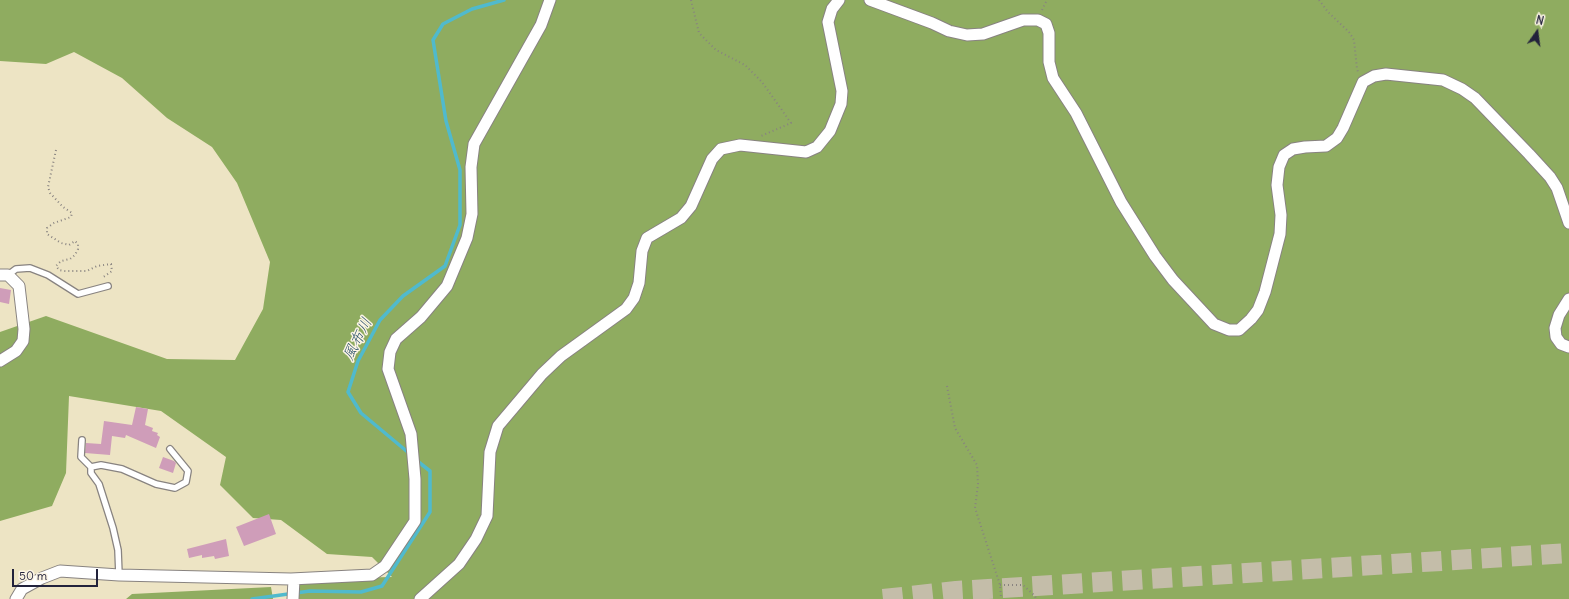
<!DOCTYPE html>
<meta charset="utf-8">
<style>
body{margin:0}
#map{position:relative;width:1569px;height:599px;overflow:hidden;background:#ede4c4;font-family:Delius,sans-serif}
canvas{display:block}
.north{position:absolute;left:1517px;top:12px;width:40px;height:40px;-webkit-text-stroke:3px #fcf5e5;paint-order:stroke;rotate:14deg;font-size:11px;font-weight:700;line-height:16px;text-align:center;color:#22223b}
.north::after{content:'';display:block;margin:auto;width:14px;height:18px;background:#22223b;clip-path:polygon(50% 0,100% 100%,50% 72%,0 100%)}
.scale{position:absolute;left:12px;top:569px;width:86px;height:18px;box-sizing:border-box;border:2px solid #22223b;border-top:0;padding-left:5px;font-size:12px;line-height:14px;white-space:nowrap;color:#22223b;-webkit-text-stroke:3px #fcf5e5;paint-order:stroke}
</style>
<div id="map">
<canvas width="1569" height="599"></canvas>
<div class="north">N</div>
<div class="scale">50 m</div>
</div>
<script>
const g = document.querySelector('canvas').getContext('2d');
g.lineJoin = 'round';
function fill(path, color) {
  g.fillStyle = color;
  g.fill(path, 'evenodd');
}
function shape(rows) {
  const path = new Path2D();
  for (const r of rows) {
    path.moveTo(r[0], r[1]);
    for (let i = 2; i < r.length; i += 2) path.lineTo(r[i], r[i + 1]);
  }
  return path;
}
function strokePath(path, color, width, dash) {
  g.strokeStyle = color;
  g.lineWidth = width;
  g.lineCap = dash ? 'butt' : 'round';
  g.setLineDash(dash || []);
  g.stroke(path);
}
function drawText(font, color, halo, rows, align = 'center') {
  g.font = font + ' Delius,"Klee One",sans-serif';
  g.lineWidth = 3;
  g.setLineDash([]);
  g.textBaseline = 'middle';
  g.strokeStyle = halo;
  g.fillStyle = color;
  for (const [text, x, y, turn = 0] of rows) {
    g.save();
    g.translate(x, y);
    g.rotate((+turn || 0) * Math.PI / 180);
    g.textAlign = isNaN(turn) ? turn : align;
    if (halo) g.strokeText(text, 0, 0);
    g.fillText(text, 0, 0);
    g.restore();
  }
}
fill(shape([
 [0,0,1569,0,1569,599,296,599,291,579,392,577,372,557,327,554,281,520,253,518,220,485,226,457,161,411,69,396,66,473,52,506,0,521,0,332,46,316,167,359,235,360,263,309,270,262,237,183,212,147,167,118,122,78,74,52,46,64,0,61],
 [271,587,273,599,126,599,132,594]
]), '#8fac60');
strokePath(shape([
 [410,454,361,413,348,392,358,361,380,320,403,296,445,266,460,225,460,170,446,121,433,40,443,24,472,9,504,0],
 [252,599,310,591,361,592,382,586,430,512,430,471,416,460]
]), '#50bacd', 3.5);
fill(shape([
 [0,288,11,290,9,304,0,302],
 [136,407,148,409,145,425,153,428,152,431,158,433,157,435,160,437,156,448,126,435,125,438,112,436,110,455,85,453,86,443,101,444,104,421,132,425],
 [163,457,174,461,176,463,173,473,159,468],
 [269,514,276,534,244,546,236,527],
 [226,539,229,556,215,559,214,556,202,558,202,555,189,558,187,549]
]), '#cf9db9');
strokePath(shape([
 [883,599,956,591,1569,553]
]), '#c4bda9', 20, [20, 10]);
const lane = shape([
 [8,275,16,269,30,268,48,275,78,294,108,286],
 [82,440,81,457,91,467,91,473,99,484,113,528,118,550,119,575],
 [91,467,101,465,122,469,156,484,175,488,186,482,188,471,170,449]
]);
const street = shape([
 [870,0,932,23,949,31,967,35,983,34,1023,20,1038,20,1046,24,1049,33,1049,62,1053,78,1076,113,1121,202,1155,256,1173,280,1214,324,1229,330,1239,330,1251,319,1258,310,1265,292,1280,234,1281,215,1277,185,1279,167,1284,155,1293,149,1305,147,1326,146,1337,138,1343,128,1363,82,1374,76,1386,74,1443,80,1462,89,1475,98,1529,154,1550,177,1557,188,1569,223],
 [0,275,8,275,19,286,24,329,23,341,16,351,0,361],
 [1569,299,1559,315,1555,328,1556,337,1561,344,1569,347],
 [16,599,22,589,42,578,60,571,119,575,291,579,372,575,385,566,415,521,415,479,411,434,388,369,390,352,396,339,421,317,447,286,467,238,472,214,471,167,474,144,541,25,550,0],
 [293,599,294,579],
 [420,599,459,564,476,539,487,516,490,452,498,426,542,374,561,356,626,309,634,298,639,283,642,251,647,238,681,218,691,206,712,159,721,149,740,145,806,152,817,147,830,131,841,104,842,91,828,22,832,9,839,0]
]);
strokePath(lane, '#888380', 8);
strokePath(street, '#888380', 13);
strokePath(shape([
 [691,0,699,33,716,50,745,65,762,82,791,123,761,136],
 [1319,0,1328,12,1349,32,1354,40,1357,69,1358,72],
 [1042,10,1047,0],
 [56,150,48,187,50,193,63,207,72,213,71,217,54,223,47,228,47,234,61,243,69,245,75,241,78,244,78,249,75,255,70,259,61,261,56,266,59,270,65,271,87,271,97,266,111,264,112,271,102,278],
 [947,386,955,428,977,465,978,484,975,508,1000,585,1001,599],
 [1000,585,1023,585,1035,596,1036,599]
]), '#888380', 2, [1, 3]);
strokePath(lane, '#fff', 5.5);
strokePath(street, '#fff', 11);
drawText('italic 15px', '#32576e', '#fcf5e5', [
 ["風布川",358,339,-63]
]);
</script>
